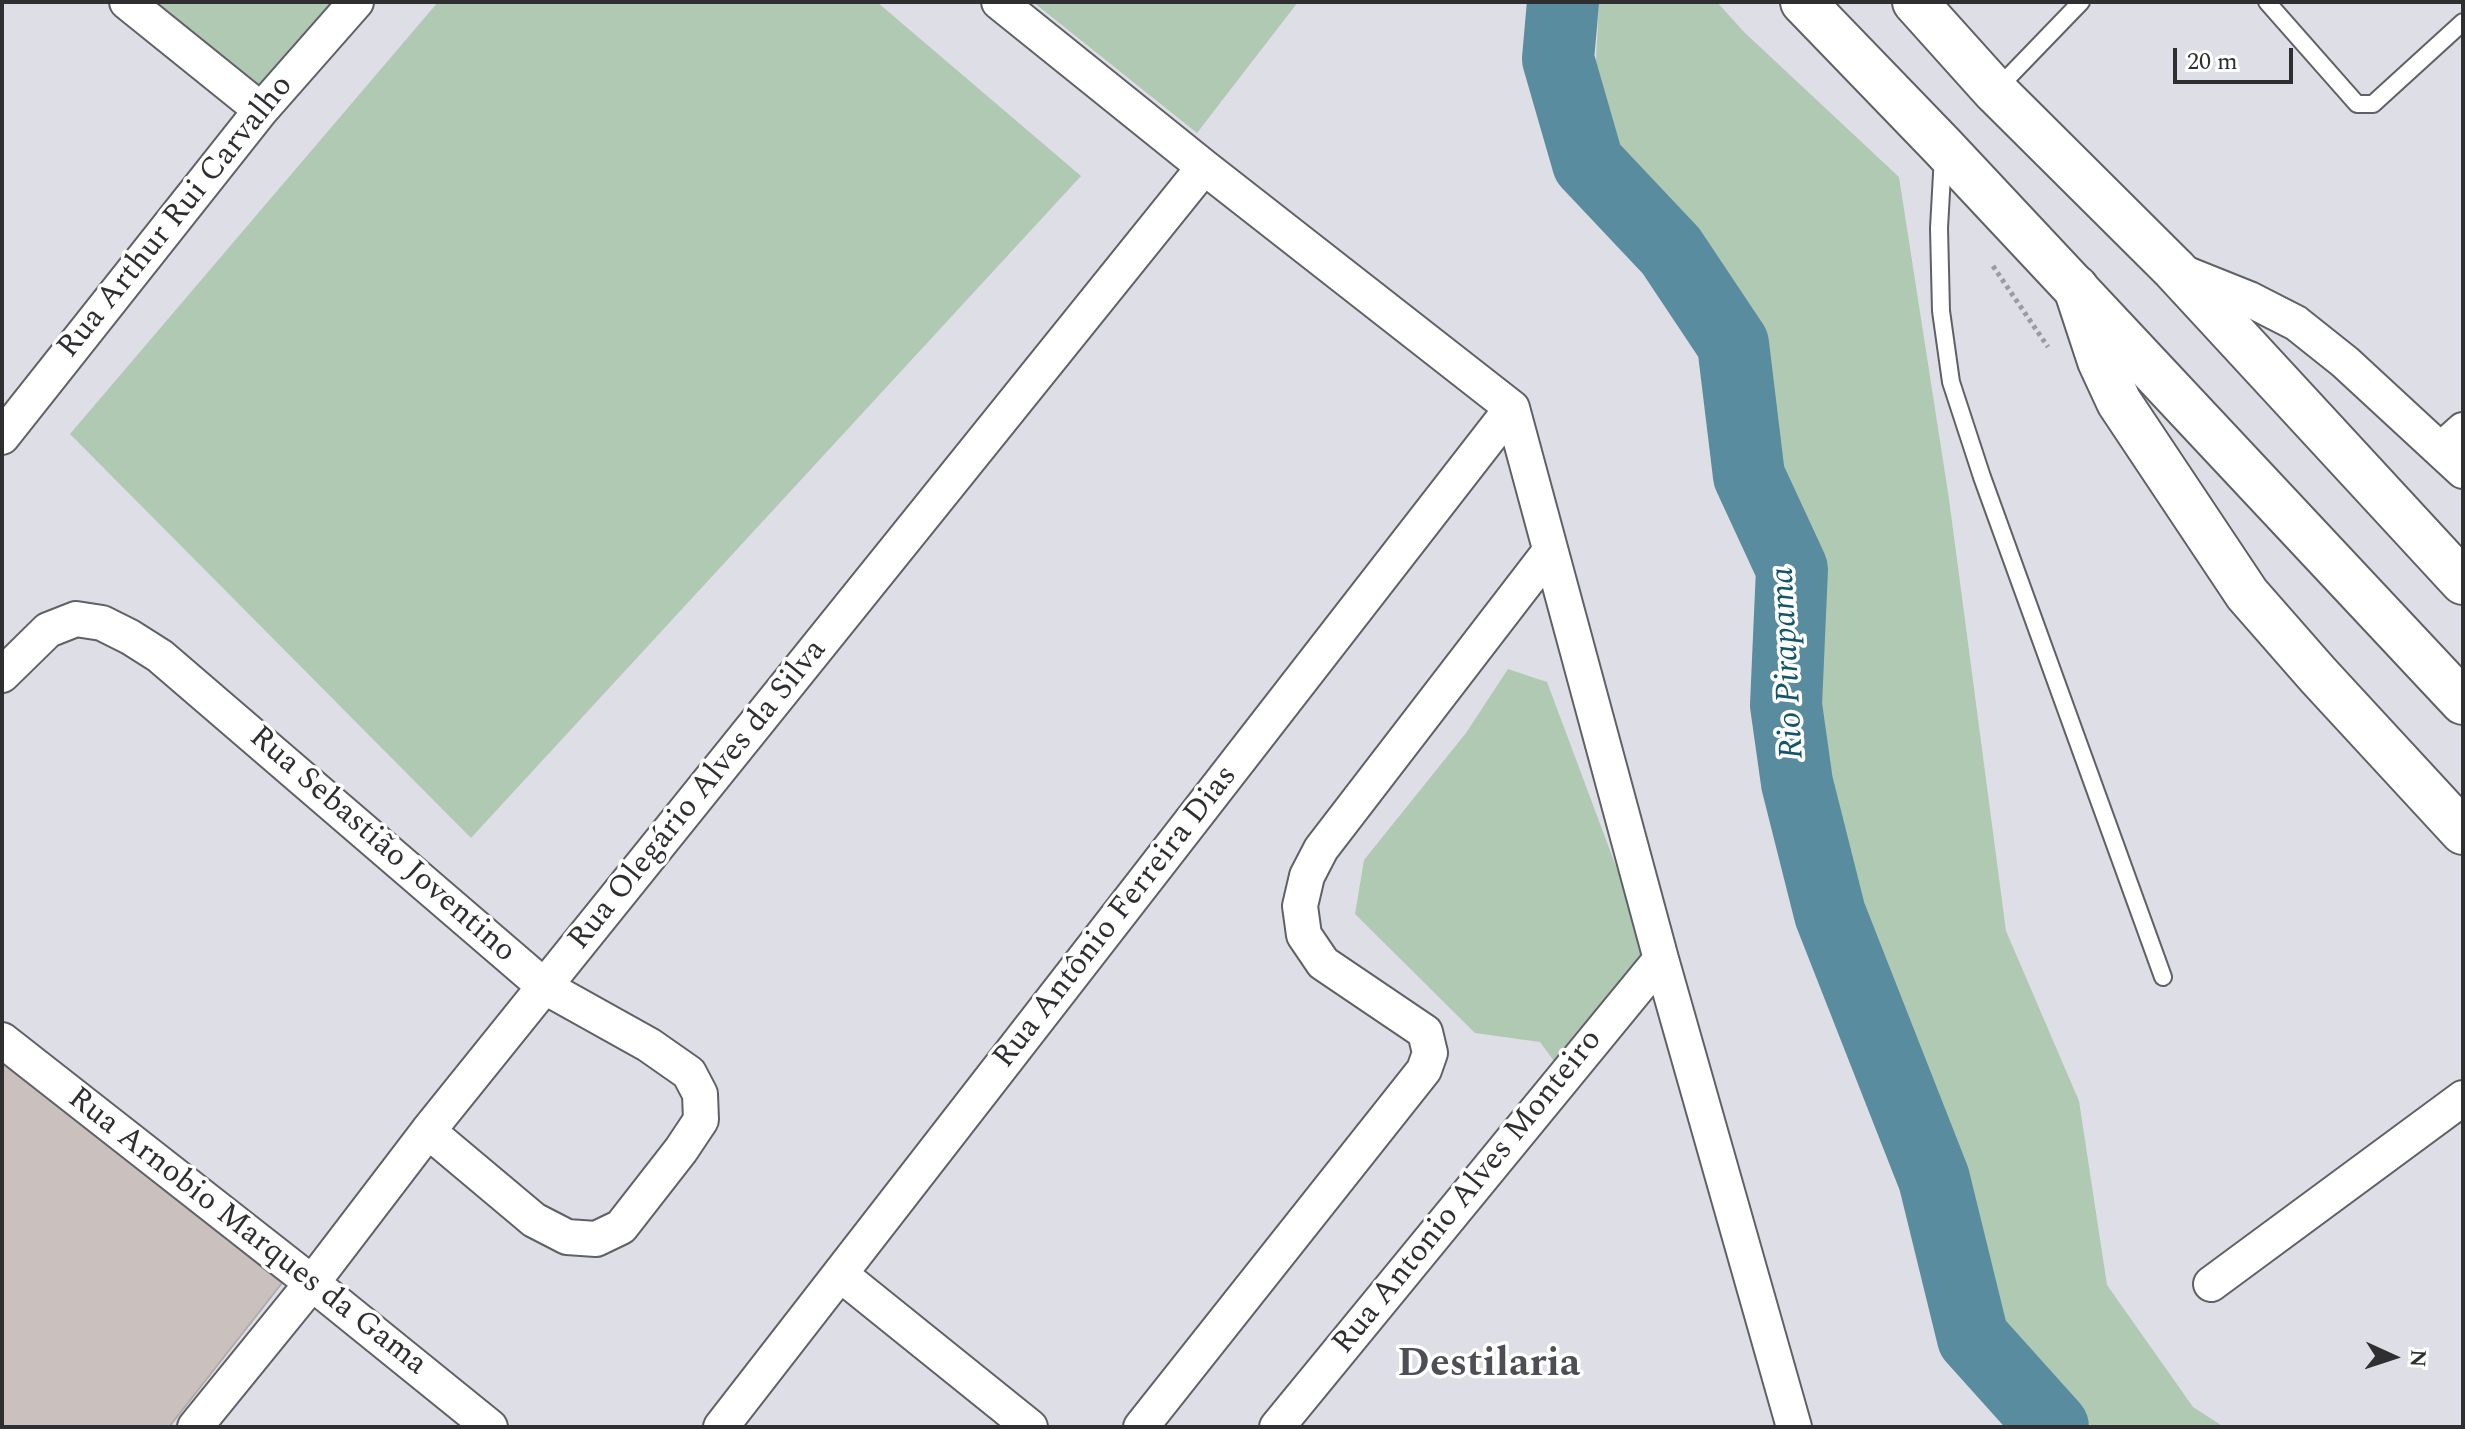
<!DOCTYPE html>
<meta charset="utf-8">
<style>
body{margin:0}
#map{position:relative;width:2465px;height:1429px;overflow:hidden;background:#dedee6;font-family:Spectral,serif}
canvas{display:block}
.frame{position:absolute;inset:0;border:4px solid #2f2f32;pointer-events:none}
.north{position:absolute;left:2353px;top:1317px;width:80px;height:80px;-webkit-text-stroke:6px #fff;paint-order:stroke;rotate:93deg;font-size:22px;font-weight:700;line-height:32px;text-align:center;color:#2f2f32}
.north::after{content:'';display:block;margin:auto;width:28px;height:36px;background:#2f2f32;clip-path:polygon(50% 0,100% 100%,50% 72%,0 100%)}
.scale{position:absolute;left:2173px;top:48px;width:120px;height:36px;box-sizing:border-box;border:4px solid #2f2f32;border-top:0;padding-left:10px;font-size:24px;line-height:28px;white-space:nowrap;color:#2f2f32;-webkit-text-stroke:6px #fff;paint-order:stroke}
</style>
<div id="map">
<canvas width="2465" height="1429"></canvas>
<div class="frame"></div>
<div class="north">N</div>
<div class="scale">20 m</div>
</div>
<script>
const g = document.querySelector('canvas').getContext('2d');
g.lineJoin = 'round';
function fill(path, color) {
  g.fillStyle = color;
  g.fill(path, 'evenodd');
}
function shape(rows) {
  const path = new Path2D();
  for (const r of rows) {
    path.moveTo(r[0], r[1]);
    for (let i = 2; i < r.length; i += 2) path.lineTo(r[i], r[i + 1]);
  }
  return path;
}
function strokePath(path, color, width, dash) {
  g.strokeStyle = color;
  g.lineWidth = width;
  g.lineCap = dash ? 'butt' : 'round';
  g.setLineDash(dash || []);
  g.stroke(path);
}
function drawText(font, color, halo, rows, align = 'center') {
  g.font = font + ' Spectral,serif';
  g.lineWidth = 7;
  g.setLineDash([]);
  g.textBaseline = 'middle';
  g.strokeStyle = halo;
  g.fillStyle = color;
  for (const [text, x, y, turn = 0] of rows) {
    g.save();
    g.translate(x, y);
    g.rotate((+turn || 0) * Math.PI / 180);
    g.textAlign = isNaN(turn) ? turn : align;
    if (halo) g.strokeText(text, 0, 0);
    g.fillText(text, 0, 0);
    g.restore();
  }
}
fill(shape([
 [128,2,354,2,259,108],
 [438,2,877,2,1081,176,471,838,70,434],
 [1033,2,1298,2,1197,133],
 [1599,2,1717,2,1744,32,1899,177,1949,499,2006,931,2079,1101,2107,1285,2193,1407,2224,1427,2092,1427,2008,1341,1926,1093,1832,846,1806,671,1817,567,1782,479,1764,366,1746,301,1680,233,1653,194,1600,135,1595,78],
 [1508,669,1547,682,1648,952,1554,1061,1540,1042,1475,1033,1355,914,1364,860,1466,733]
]), '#b0c9b2');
strokePath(shape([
 [1563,2,1558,59,1588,163,1671,251,1733,344,1749,476,1792,569,1786,705,1797,783,1830,914,1934,1179,1973,1338,2053,1427]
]), '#5a8c9f', 72);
const building = shape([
 [2,1062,282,1283,169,1427,2,1427,2,1062]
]);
fill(building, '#cac1be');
strokePath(building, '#b4aaa8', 2);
const lane = shape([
 [2267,2,2357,104,2373,104,2463,22],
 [1996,90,2081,2],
 [1943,156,1939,228,1941,311,1951,382,1982,477,2163,977]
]);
const street = shape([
 [127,2,261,110],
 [999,2,1204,167,1512,408],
 [2179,271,2249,299,2296,323,2345,362,2463,471],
 [1512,408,1661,959,1794,1427],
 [2,437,261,110,356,2],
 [2442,449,2463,430],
 [2,675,48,630,76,619,102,623,130,637,160,656,545,987,649,1045,689,1073,700,1094,701,1120,681,1150,621,1227,596,1239,567,1237,534,1220,428,1131],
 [2,1040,312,1283,490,1427],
 [840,1274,1030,1427],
 [2211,1284,2463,1098],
 [195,1427,312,1283,428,1131,1204,167],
 [721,1427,1512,408],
 [1141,1427,1424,1070,1430,1053,1425,1032,1323,963,1304,935,1300,906,1307,876,1321,849,1550,551],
 [1277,1427,1661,959]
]);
const secondary = shape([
 [2076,288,2100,361,2119,402,2247,594,2318,675,2463,832]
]);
const highway = shape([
 [1803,2,1943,147,2463,702],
 [1915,2,1995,91,2174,269,2463,582]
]);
strokePath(lane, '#606067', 20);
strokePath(street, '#606067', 38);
strokePath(secondary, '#606067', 48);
strokePath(highway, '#606067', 48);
strokePath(shape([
 [1993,266,2048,347]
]), '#9b9ba1', 5, [4, 4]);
strokePath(lane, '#fff', 16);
strokePath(street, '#fff', 34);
strokePath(secondary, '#fff', 44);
strokePath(highway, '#fff', 44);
drawText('32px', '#2f2f32', '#fff', [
 ["Rua Arthur Rui Carvalho",177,218,-51],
 ["Rua Olegário Alves da Silva",699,796,-51],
 ["Rua Sebastião Joventino",381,846,41],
 ["Rua Antônio Ferreira Dias",1117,918,-52],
 ["Rua Antonio Alves Monteiro",1469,1193,-51],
 ["Rua Arnobio Marques da Gama",246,1233,38]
]);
drawText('italic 34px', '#13566b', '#fff', [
 ["Rio Pirapama",1790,663,-93]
]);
drawText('bold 40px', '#4e4e55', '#fff', [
 ["Destilaria",1489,1367]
]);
</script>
